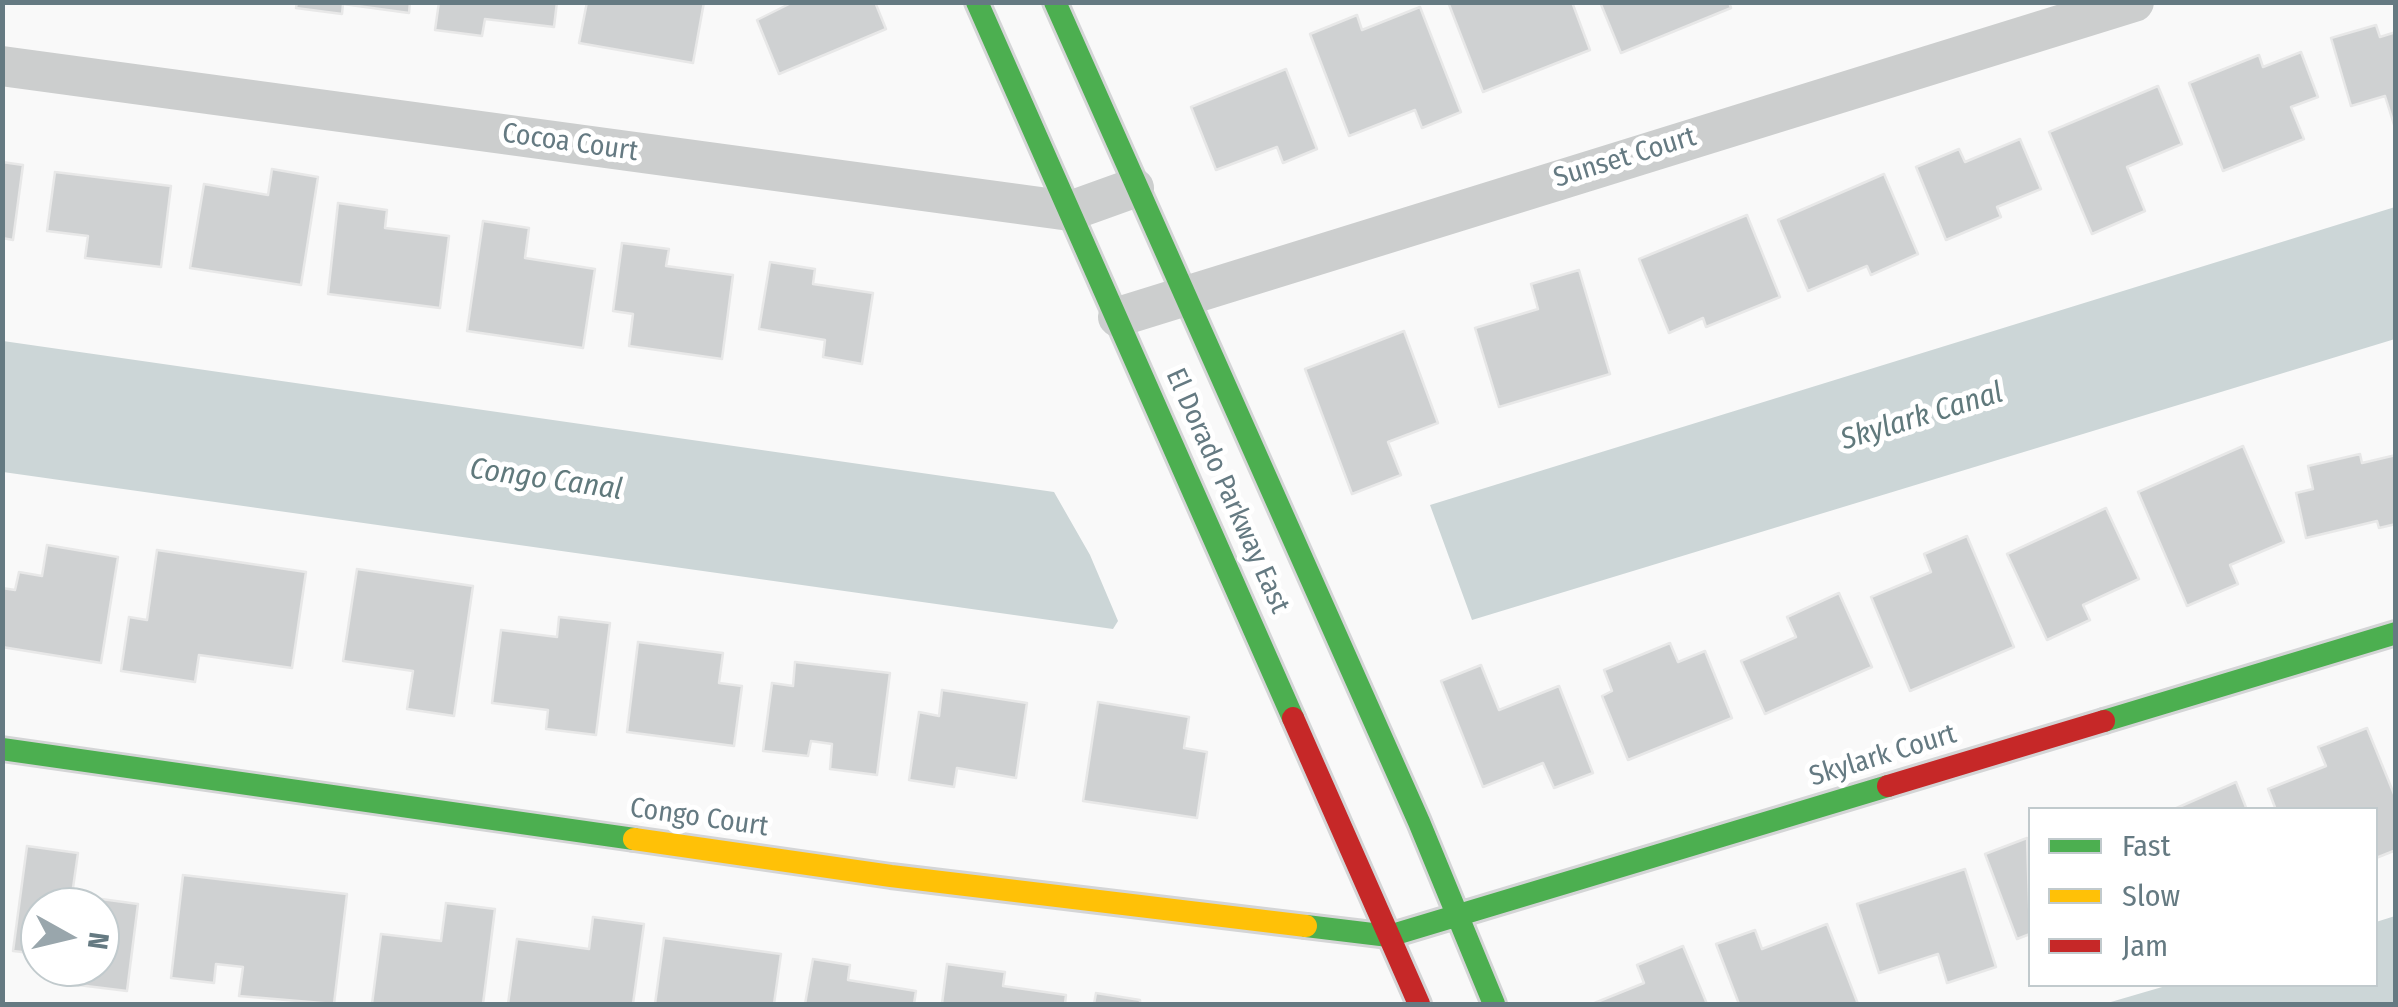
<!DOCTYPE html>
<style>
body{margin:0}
#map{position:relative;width:2398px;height:1007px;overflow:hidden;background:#f9f9f9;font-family:"Fira Sans Condensed",sans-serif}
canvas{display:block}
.frame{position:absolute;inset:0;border:5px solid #657a82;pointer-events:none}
.legend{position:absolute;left:2028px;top:807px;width:350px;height:180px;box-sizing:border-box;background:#fff;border:2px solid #c1cacd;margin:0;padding:12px 18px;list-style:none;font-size:30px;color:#657a82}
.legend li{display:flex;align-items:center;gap:20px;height:50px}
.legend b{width:50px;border:2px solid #c1cacd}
.north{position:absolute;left:20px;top:887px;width:100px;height:100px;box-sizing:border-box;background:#fff;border:2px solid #c1cacd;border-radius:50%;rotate:98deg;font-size:28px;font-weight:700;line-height:40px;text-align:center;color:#657a82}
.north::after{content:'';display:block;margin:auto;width:35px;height:45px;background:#99a6ac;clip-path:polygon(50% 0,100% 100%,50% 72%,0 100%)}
</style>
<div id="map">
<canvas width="2398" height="1007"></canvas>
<div class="frame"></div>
<ul class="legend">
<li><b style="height:12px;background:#4caf50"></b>Fast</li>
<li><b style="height:12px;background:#ffc107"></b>Slow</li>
<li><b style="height:12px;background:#c62828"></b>Jam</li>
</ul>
<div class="north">N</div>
</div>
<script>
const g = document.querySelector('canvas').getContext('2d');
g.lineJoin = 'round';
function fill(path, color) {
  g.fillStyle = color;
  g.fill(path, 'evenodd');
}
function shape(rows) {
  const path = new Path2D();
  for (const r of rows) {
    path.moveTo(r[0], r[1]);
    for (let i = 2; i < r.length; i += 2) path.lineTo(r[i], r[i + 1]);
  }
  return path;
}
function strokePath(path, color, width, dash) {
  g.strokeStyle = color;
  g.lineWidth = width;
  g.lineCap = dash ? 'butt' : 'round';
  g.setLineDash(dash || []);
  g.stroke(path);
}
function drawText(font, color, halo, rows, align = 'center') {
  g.font = font + ' "Fira Sans Condensed",sans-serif';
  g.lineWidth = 10;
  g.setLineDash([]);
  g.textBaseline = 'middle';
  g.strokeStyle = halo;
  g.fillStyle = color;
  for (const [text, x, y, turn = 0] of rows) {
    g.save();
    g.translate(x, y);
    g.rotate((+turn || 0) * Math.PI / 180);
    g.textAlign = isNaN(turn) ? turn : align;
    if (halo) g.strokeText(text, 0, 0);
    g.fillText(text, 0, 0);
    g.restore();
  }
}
fill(shape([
 [2395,207,2395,339,1472,620,1430,505],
 [3,341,1054,492,1090,555,1118,621,1113,629,3,472],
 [2395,916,2395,1004,2104,1004,2169,985,2376,984,2376,922]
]), '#ccd6d7');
const building = shape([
 [297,2,410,2,409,13,343,4,342,14,296,8,297,2],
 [439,2,557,2,554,27,485,19,482,36,435,30,439,2],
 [587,2,704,2,693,63,579,43,587,2],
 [793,2,875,2,886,29,779,74,757,20,793,2],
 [1448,2,1572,2,1590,50,1483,92,1448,2],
 [1600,2,1729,2,1731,8,1621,53,1600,2],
 [1420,7,1461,112,1422,128,1415,110,1349,136,1310,34,1357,15,1362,30,1420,7],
 [2376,25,2380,37,2396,32,2395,128,2385,96,2351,106,2331,38,2376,25],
 [2301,52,2318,97,2291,107,2304,139,2223,171,2189,83,2259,55,2263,67,2301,52],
 [1286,69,1317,149,1283,163,1277,147,1216,170,1191,107,1286,69],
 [2158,86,2182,144,2127,167,2145,211,2092,234,2049,132,2158,86],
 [2020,139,2041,189,1997,207,2001,217,1946,240,1916,167,1959,149,1965,162,2020,139],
 [2,162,23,165,13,240,2,238,2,162],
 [272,169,318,177,301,285,190,268,204,184,268,195,272,169],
 [55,172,171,186,161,267,85,258,88,236,47,231,55,172],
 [1884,174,1918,254,1871,275,1867,266,1808,291,1778,220,1884,174],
 [338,203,387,210,385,228,449,236,440,308,328,294,338,203],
 [1747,215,1780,297,1706,327,1703,318,1669,333,1639,259,1747,215],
 [483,221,529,228,525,258,595,269,583,348,467,331,483,221],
 [622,243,669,249,666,266,733,275,722,359,629,346,633,314,613,311,622,243],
 [770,262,815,269,813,284,873,293,862,364,823,357,825,340,759,329,770,262],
 [1579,270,1610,374,1499,407,1475,328,1538,309,1531,284,1579,270],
 [1404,331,1438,423,1388,442,1401,475,1352,494,1305,369,1404,331],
 [2243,446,2284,542,2230,565,2238,584,2187,606,2138,492,2243,446],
 [2360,454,2362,463,2396,455,2396,524,2379,528,2377,521,2306,538,2296,493,2313,489,2308,466,2360,454],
 [2106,508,2139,579,2083,605,2090,620,2047,640,2007,554,2106,508],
 [1967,536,2014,647,1910,691,1871,597,1931,572,1924,554,1967,536],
 [47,545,118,557,101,663,2,647,2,588,15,590,19,572,42,576,47,545],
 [157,550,306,572,292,668,199,655,195,682,121,671,129,617,147,620,157,550],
 [357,569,473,586,454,716,407,709,413,671,343,661,357,569],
 [1839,593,1872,667,1765,714,1741,661,1796,637,1787,617,1839,593],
 [559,617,610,623,596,735,546,729,548,710,492,703,501,630,557,637,559,617],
 [638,642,723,653,719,683,742,686,734,746,627,732,638,642],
 [1670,643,1678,662,1705,651,1732,718,1628,760,1602,696,1612,691,1604,670,1670,643],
 [795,662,890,673,877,775,830,769,832,744,811,741,808,756,763,751,772,683,793,686,795,662],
 [1481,665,1499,710,1559,686,1593,773,1554,788,1543,763,1483,787,1441,681,1481,665],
 [942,690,1027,703,1016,778,957,768,954,787,909,780,919,712,939,716,942,690],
 [1098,702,1189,717,1184,748,1207,752,1197,818,1083,801,1098,702],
 [2367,728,2396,799,2396,850,2376,858,2376,810,2276,810,2268,789,2326,766,2318,747,2367,728],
 [2236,782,2247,810,2172,810,2236,782],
 [2027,838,2030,934,2017,939,1985,854,2027,838],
 [27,846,78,853,72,895,138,904,127,991,70,984,72,967,100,967,100,907,40,907,40,954,13,951,27,846],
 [1965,869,1996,967,1947,983,1938,954,1879,973,1857,904,1965,869],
 [183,875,347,894,334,1004,239,996,243,967,216,964,214,983,171,978,183,875],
 [446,903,495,909,483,1004,372,1004,381,934,441,941,446,903],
 [593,917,644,924,633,1004,508,1004,517,939,589,949,593,917],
 [1827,924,1858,1004,1739,1004,1716,944,1755,930,1762,949,1827,924],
 [664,938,781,954,774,1004,655,1004,664,938],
 [1683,946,1707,1004,1592,1004,1644,983,1637,965,1683,946],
 [813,959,850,965,848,980,916,991,914,1004,805,1004,813,959],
 [947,964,1005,972,1003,986,1066,995,1065,1004,942,1004,947,964],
 [1096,993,1140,1000,1140,1004,1094,1004,1096,993]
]);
fill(building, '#cfd1d2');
strokePath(building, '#e8e8e8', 2.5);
const fast = shape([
 [977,2,1293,718],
 [1055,2,1419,822,1494,1004],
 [2104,721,2396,633],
 [2,749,634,839],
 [1306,926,1389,936,1888,786]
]);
const slow = shape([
 [634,839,891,876,1306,926]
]);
const jam = shape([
 [1293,718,1419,1004],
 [1888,786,2104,721]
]);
strokePath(fast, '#d4d5d6', 28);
strokePath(slow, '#d4d5d6', 28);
strokePath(jam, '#d4d5d6', 28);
strokePath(shape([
 [2,66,1070,211,1134,188],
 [1118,317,2134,2]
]), '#cccece', 40);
strokePath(fast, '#4caf50', 22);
strokePath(slow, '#ffc107', 22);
strokePath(jam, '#c62828', 22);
drawText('28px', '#657a82', '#fff', [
 ["Cocoa Court",570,143,8],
 ["Sunset Court",1625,158,-17],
 ["El Dorado Parkway East",1227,491,66],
 ["Skylark Court",1883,756,-17],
 ["Congo Court",699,818,8]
]);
drawText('italic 30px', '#60797c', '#fff', [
 ["Skylark Canal",1922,417,-17],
 ["Congo Canal",546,480,8]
]);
</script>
